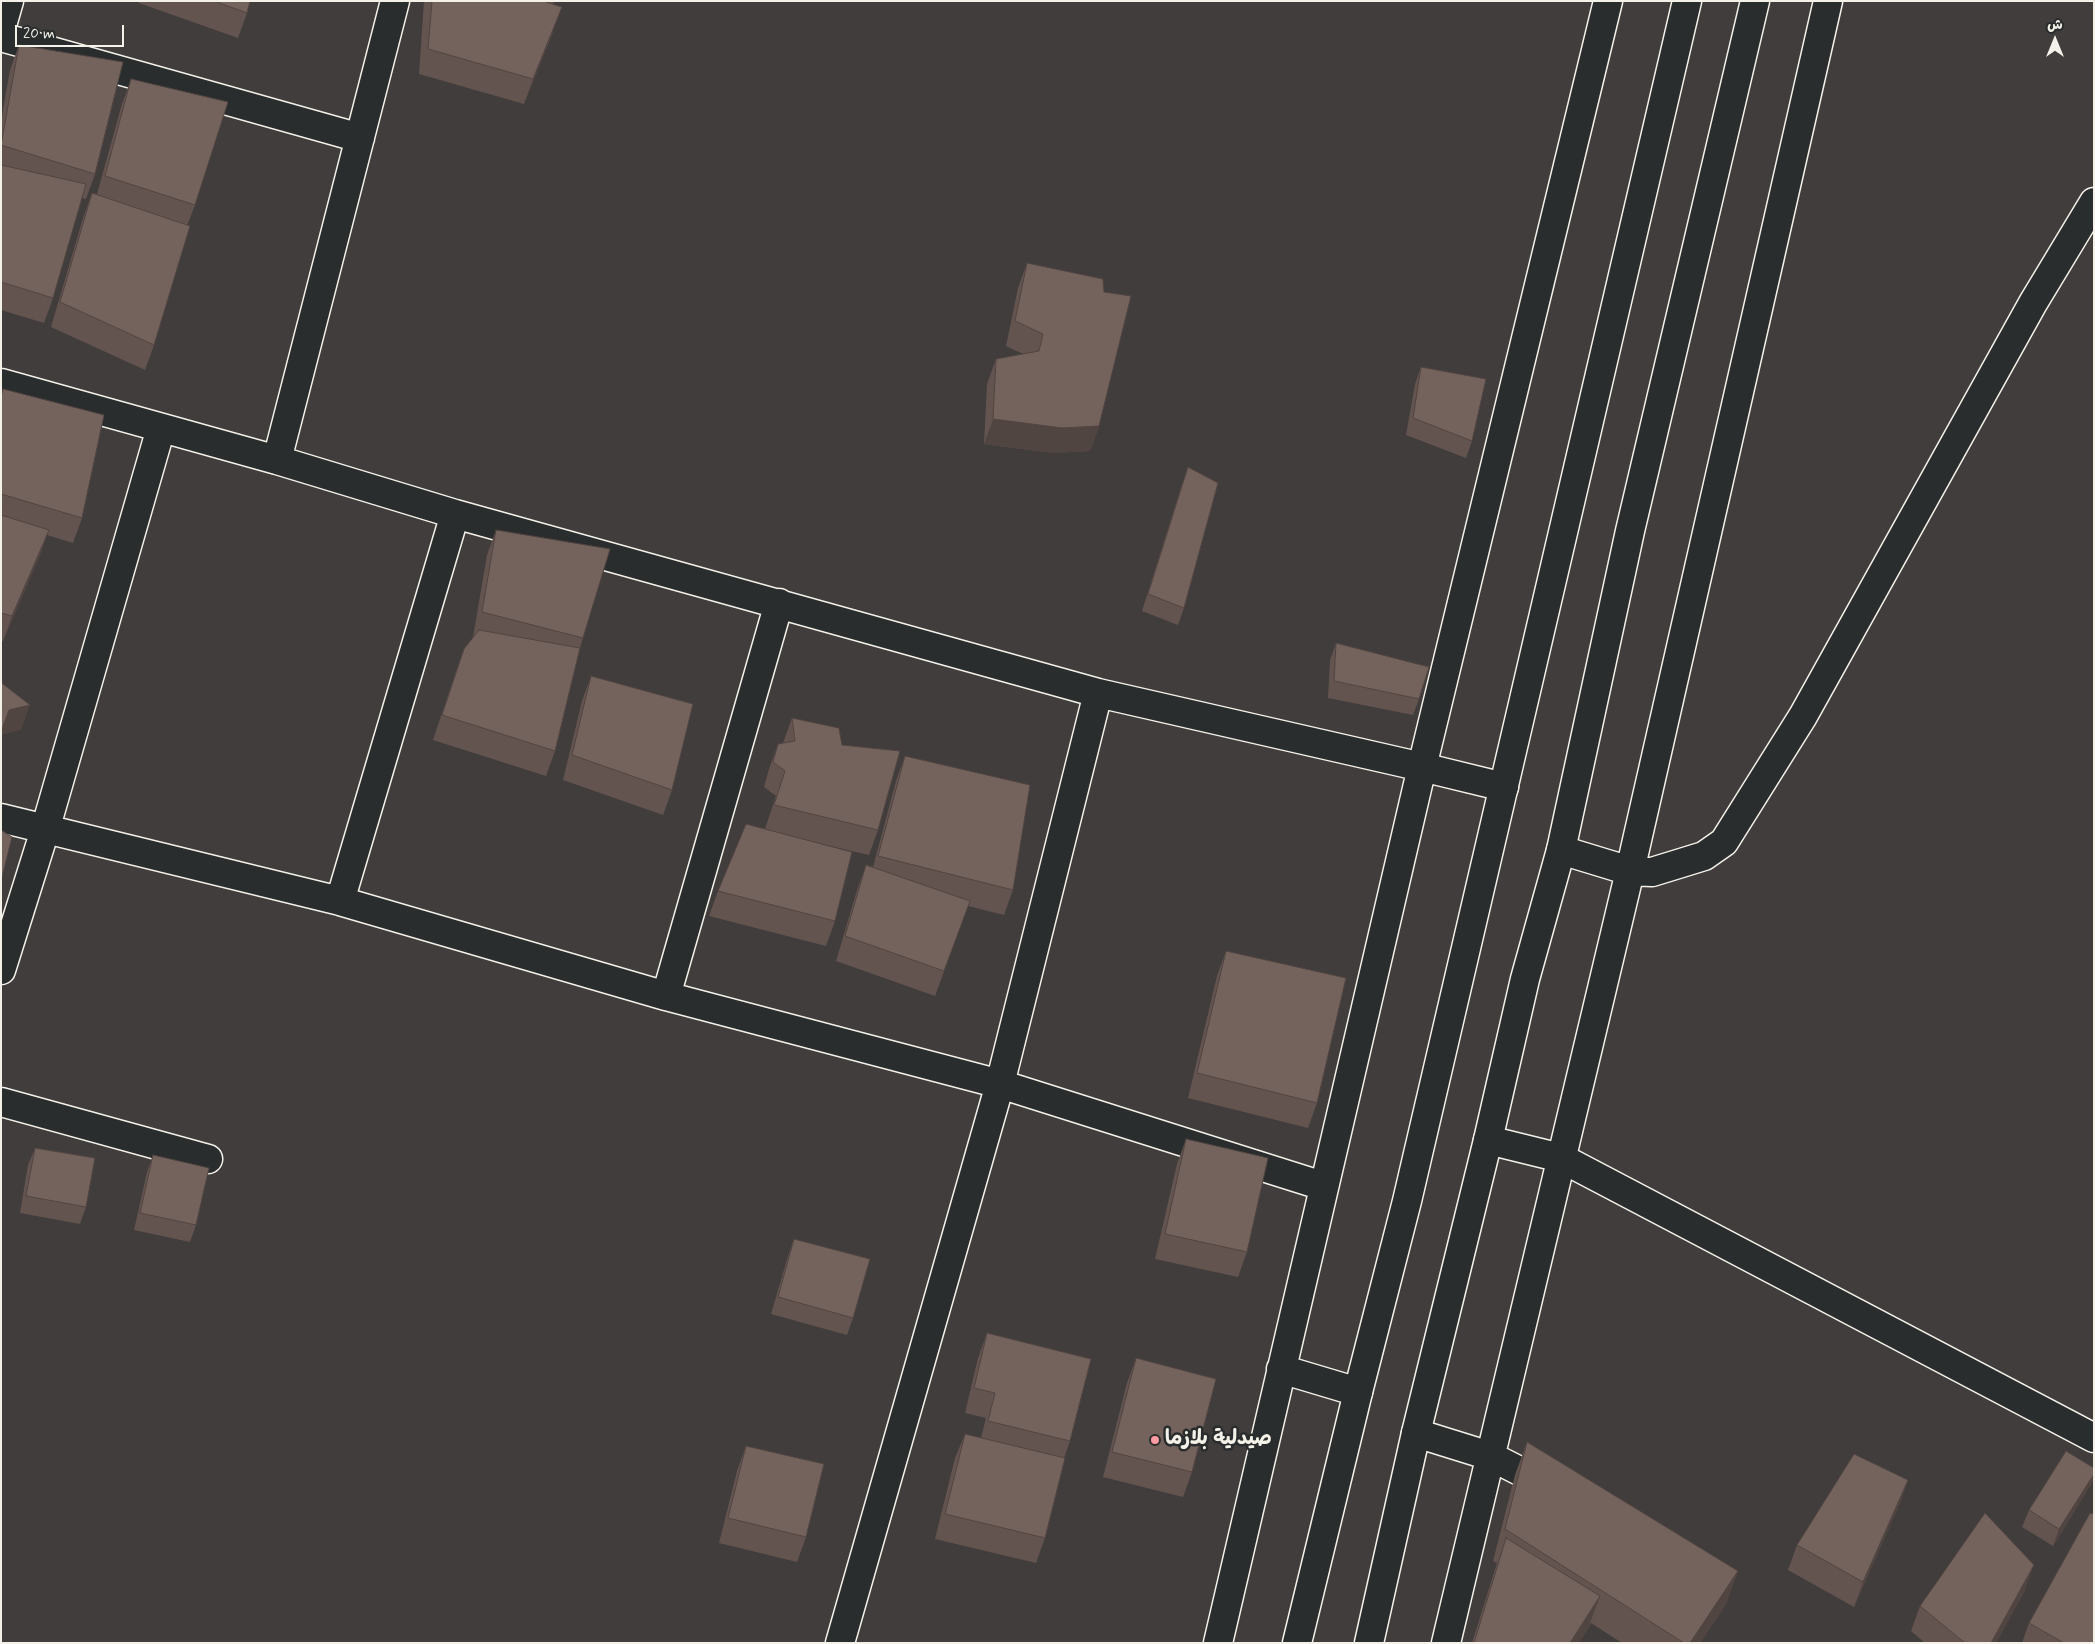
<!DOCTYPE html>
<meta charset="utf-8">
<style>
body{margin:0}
#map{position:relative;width:2095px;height:1644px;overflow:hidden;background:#403d3c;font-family:Mynerve,"Playpen Sans Arabic",sans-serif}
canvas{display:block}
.frame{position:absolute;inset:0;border:2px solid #f4f1e8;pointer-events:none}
.north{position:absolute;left:2030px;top:15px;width:50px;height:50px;-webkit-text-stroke:4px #2a2d2e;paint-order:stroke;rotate:0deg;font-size:14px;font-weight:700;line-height:20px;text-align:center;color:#f4f1e8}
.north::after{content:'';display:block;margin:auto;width:18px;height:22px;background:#f4f1e8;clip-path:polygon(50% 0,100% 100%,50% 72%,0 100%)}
.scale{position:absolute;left:15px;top:25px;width:109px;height:22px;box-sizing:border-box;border:2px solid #f4f1e8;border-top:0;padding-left:6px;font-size:15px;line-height:18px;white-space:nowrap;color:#f4f1e8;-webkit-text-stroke:4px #2a2d2e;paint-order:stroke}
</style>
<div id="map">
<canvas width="2095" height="1644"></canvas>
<div class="frame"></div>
<div class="north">ش</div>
<div class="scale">20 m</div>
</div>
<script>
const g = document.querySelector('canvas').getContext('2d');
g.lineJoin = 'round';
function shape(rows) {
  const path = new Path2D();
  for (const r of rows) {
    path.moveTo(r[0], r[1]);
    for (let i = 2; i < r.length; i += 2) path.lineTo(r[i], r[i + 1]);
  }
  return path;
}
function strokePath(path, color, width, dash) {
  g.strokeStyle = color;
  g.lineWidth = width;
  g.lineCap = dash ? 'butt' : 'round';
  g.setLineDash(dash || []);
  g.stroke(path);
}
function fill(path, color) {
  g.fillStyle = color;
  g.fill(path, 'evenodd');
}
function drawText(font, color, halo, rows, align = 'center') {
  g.font = font + ' Mynerve,"Playpen Sans Arabic",sans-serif';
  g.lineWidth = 5;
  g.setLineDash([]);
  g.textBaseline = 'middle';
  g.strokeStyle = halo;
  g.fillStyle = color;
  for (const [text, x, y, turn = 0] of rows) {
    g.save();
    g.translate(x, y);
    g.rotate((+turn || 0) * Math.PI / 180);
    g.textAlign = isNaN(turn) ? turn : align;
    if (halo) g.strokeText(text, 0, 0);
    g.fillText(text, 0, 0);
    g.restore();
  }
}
const minor = shape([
 [1,29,9,1],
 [1,37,360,138],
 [1,383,277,460,455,514,1098,693,1422,767,1504,787],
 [277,460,395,1],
 [1,818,340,901,666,996,1000,1084,1323,1186],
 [1561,850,1630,871,1652,872,1704,856,1724,842,1803,716,2033,303,2094,202],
 [340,901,455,514],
 [1,970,45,830,161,428],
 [666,996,779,603],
 [1,1102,208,1159],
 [1488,1140,1561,1158,2094,1438],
 [1281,1369,1358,1392],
 [1416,1433,1490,1456,1551,1487],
 [840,1643,1000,1084,1098,693],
 [1218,1643,1422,767,1608,1],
 [1446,1643,1630,871,1828,1]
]);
const trunk = shape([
 [1297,1643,1358,1392,1407,1201,1687,1],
 [1369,1643,1416,1433,1488,1140,1525,979,1561,850,1630,531,1755,1]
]);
strokePath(minor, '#f4f1e8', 31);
strokePath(trunk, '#f4f1e8', 31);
strokePath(minor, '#2a2d2e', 28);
strokePath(trunk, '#2a2d2e', 28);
fill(shape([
 [139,1,250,1,247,13,238,38,139,3],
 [424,1,554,1,553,4,553,32,524,104,419,74],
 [19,45,95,174,86,199,82,198,53,298,44,323,1,310,1,121,10,70],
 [131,79,195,205,187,226,154,345,145,370,51,327,83,218,92,193,97,194,122,104],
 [1027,263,1099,426,1090,451,1053,453,984,444,987,384,996,359,1023,354,1006,346,1018,288],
 [1421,367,1472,441,1466,458,1406,435,1415,384],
 [3,389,82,518,73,543,47,535,40,555,3,641,1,641,1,394],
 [1188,467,1184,608,1178,625,1142,611,1182,484],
 [496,530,583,638,580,648,555,751,546,776,433,740,455,674,464,649,473,637,487,555],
 [1336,643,1419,699,1413,715,1328,698,1330,660],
 [591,676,672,790,663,815,563,780,582,701],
 [792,718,842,745,878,830,869,855,822,844,835,921,826,946,709,916,718,891,765,829,776,796,764,787,769,769,778,744,783,743],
 [905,756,1013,890,1004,915,968,906,935,996,836,961,857,890,866,865,873,867,896,781],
 [1226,951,1317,1103,1308,1128,1188,1098,1217,976],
 [1186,1139,1247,1252,1238,1277,1155,1259,1177,1164],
 [35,1148,86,1207,80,1224,20,1213,28,1165],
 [153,1155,196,1225,190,1242,134,1230,147,1172],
 [794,1239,853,1318,847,1335,771,1314,788,1256],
 [987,1333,1070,1441,1064,1458,1045,1538,1036,1563,935,1539,955,1458,965,1434,981,1438,986,1418,965,1413,978,1358],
 [1136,1358,1192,1472,1183,1497,1103,1477,1127,1383],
 [1527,1442,1738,1571,1726,1604,1700,1643,1622,1643,1591,1623,1588,1629,1579,1643,1472,1643,1497,1563,1493,1561,1515,1475],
 [746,1446,806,1537,797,1562,719,1543,737,1471],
 [2094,1468,2094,1477,2090,1486,2053,1546,2022,1527,2029,1510],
 [1908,1480,1899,1505,1854,1607,1788,1570,1797,1545],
 [2025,1590,1996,1643,1925,1643,1911,1631,1920,1606],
 [2029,1623,2094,1643,2022,1643]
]), '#645450');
fill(shape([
 [562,7,553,32,524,104,533,79],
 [993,419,1099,426,1090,451,1053,453,984,444],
 [49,530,40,555,3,641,12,616],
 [30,705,21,730,1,735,1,731,9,710],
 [2094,1474,2094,1477,2090,1486,2053,1546,2059,1529],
 [1908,1480,1899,1505,1854,1607,1863,1582],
 [2034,1565,2025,1590,1996,1643,1991,1643],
 [1738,1571,1726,1604,1700,1643,1690,1643],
 [1600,1596,1588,1629,1579,1643,1570,1643]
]), '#514541');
const building = shape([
 [214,1,250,1,247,13,214,1],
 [432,1,543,1,562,7,533,79,428,49,432,1],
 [19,45,123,62,95,174,1,145,19,45],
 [131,79,228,102,195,205,105,176,131,79],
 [1,165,86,184,53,298,1,282,1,165],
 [92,193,190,226,154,345,60,302,92,193],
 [1027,263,1103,279,1104,292,1131,296,1099,426,1062,428,993,419,996,359,1039,351,1043,334,1015,321,1027,263],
 [1421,367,1486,379,1472,441,1413,418,1421,367],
 [3,389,104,415,82,518,1,494,1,397,3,389],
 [1188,467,1218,483,1184,608,1148,594,1188,467],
 [1,515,49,530,12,616,1,613,1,515],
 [496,530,610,549,583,638,482,612,496,530],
 [479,630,580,648,555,751,442,715,464,649,479,630],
 [1336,643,1429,667,1419,699,1334,681,1336,643],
 [591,676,693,704,672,790,572,755,591,676],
 [1,680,3,684,30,705,9,710,1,732,1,680],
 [792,718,839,728,842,745,900,751,878,830,774,805,785,771,773,762,778,744,795,741,792,718],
 [905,756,1030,785,1013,890,878,856,905,756],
 [746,824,852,852,835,921,718,891,746,824],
 [1,830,12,837,1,881,1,830],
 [866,865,970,901,944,971,845,936,866,865],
 [1226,951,1346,978,1317,1103,1197,1073,1226,951],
 [1186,1139,1268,1158,1247,1252,1165,1234,1186,1139],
 [35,1148,95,1158,86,1207,26,1196,35,1148],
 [153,1155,209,1168,196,1225,140,1213,153,1155],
 [794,1239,870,1259,853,1318,778,1297,794,1239],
 [987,1333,1091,1359,1070,1441,988,1421,995,1393,974,1388,987,1333],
 [1136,1358,1216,1379,1192,1472,1112,1452,1136,1358],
 [965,1434,1065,1458,1045,1538,945,1514,965,1434],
 [1527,1442,1738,1571,1690,1643,1684,1643,1505,1529,1527,1442],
 [746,1446,824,1464,806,1537,728,1518,746,1446],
 [2066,1451,2094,1468,2094,1474,2059,1529,2029,1510,2066,1451],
 [1854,1454,1908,1480,1863,1582,1797,1545,1854,1454],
 [1985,1513,2034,1565,1991,1643,1965,1643,1920,1606,1985,1513],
 [2090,1513,2094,1514,2094,1643,2064,1643,2029,1623,2090,1513],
 [1506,1538,1600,1596,1570,1643,1474,1643,1506,1538]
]);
fill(building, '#74625d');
strokePath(building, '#514541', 1);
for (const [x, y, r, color] of [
 [1155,1440,5,"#ff9aa2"]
]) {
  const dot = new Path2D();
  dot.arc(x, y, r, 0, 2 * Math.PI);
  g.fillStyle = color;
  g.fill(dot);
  strokePath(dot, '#2a2d2e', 2);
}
drawText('bold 20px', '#f4f1e8', '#2a2d2e', [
 ["صيدلية بلازما",1165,1440]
], 'left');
</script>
